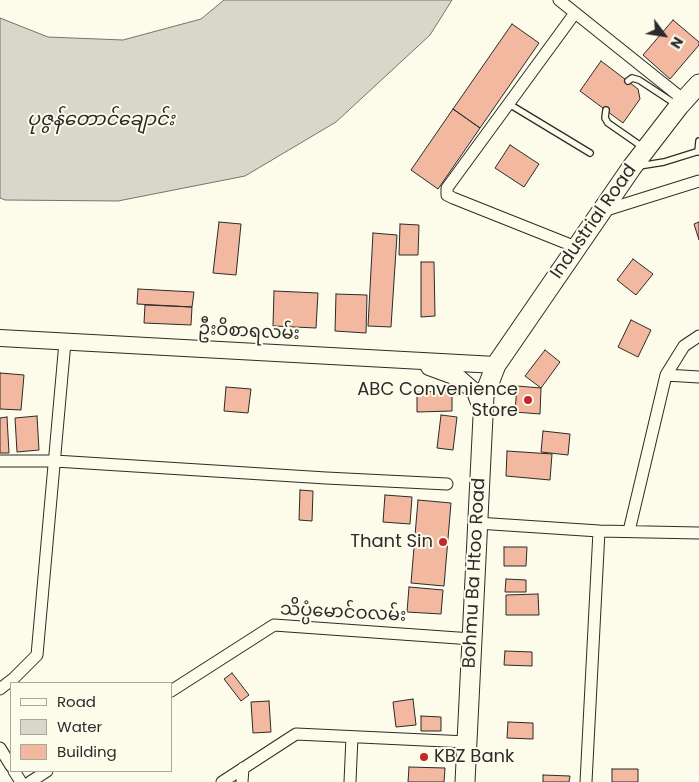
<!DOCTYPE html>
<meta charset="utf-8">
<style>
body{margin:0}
#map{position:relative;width:699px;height:782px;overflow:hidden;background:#fdfbea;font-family:Poppins,sans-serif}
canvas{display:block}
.legend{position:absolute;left:10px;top:682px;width:162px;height:90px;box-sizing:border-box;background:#fdfbea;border:1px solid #a9a89e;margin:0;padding:6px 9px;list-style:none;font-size:15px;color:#2b2b2b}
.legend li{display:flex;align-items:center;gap:10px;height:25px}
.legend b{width:25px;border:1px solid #a9a89e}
.north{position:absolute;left:639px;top:10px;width:50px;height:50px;-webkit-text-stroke:4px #fdfbea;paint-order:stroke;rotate:121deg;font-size:14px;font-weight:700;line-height:20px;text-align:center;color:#2b2b2b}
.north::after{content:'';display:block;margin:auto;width:18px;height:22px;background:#2b2b2b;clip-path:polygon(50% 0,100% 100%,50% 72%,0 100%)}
</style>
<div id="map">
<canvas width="699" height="782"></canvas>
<ul class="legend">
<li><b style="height:6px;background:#fdfbea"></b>Road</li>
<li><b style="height:14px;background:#d8d7c9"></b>Water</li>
<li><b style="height:14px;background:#f2b8a0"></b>Building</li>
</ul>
<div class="north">N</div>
</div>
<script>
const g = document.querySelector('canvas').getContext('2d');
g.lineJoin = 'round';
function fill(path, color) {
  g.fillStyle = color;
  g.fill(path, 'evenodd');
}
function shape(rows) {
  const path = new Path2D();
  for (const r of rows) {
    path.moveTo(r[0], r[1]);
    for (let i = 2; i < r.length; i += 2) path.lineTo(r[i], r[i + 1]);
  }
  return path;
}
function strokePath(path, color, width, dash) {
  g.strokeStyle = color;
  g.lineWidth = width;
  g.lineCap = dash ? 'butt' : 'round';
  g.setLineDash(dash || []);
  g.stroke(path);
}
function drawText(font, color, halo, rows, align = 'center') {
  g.font = font + ' Poppins,"Noto Sans Myanmar",sans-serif';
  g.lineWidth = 4;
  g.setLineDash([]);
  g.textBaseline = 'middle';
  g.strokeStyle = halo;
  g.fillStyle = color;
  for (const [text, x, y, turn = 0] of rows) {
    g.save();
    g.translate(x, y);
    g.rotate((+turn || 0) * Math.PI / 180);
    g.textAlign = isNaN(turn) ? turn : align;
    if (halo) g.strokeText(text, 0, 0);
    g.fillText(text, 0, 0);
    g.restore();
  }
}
const water = shape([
 [224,0,452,0,430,35,336,122,245,176,118,201,5,200,0,198,0,18,48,37,123,40,201,19,224,0]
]);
fill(water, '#d8d7c9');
strokePath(water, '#74746e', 1);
const building = shape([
 [673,20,699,42,699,45,670,79,643,55,673,20],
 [512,24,539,43,480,128,453,109,512,24],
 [601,61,638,89,640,99,623,123,580,91,601,61],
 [453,109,480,128,438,189,411,170,453,109],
 [510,145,539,164,524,187,495,168,510,145],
 [219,222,241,224,236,275,213,273,219,222],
 [699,222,699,240,694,224,699,222],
 [400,224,419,225,418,255,399,255,400,224],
 [373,233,397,235,391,327,368,326,373,233],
 [633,259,653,274,636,295,617,280,633,259],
 [421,262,434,262,435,316,421,317,421,262],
 [138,289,194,292,192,307,137,304,138,289],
 [274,291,318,293,316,328,273,326,274,291],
 [336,294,367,295,366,333,335,331,336,294],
 [145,305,192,307,191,325,144,323,145,305],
 [631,320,651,330,638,357,618,347,631,320],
 [545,350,560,362,541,388,525,376,545,350],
 [0,373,24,375,21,410,0,409,0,373],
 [517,386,541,388,540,414,515,412,517,386],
 [226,387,251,389,248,413,224,411,226,387],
 [452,391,452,411,417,412,417,392,452,391],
 [441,415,457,417,453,450,437,448,441,415],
 [37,416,39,450,17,452,15,418,37,416],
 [7,417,9,453,0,453,0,418,7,417],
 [543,431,570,434,568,455,541,452,543,431],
 [507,451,552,454,550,480,506,476,507,451],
 [300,490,313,491,312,521,299,520,300,490],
 [385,495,412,497,410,524,383,522,385,495],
 [418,500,451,503,444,586,411,583,418,500],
 [504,547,527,547,526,566,504,566,504,547],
 [506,579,526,580,526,592,505,592,506,579],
 [409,587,443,590,441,614,407,612,409,587],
 [538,594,539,615,506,615,506,595,538,594],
 [505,651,532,652,532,666,504,665,505,651],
 [232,673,249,695,241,701,224,679,232,673],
 [413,699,416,725,396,727,393,702,413,699],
 [269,701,271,732,253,733,251,702,269,701],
 [421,716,441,717,441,731,421,731,421,716],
 [508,722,533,723,533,739,507,738,508,722],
 [409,767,445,768,444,782,408,782,409,767],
 [612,769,638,769,638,782,612,782,612,769],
 [543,775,570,776,569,782,543,782,543,775]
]);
fill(building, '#f2b8a0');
strokePath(building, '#2b2b2b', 1);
const service = shape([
 [628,81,632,78,639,80,677,105],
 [509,104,590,153],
 [606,110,605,118,608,123,644,148],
 [698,152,699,141],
 [639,166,664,162,699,151]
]);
const minor = shape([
 [559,0,684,100],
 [575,13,447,188,447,195,453,198,576,247],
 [603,211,699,181],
 [666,375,699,377],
 [0,461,55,461,326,478,447,484],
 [477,523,599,531,699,533],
 [629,531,666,375,684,346,699,336],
 [0,689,14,678,37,655,65,342],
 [171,691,274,625,472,639],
 [0,748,11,766],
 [14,771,21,782],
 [30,782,47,771],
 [222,782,296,734,467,742],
 [242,782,243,768],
 [350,782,352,737],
 [586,782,599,531]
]);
const secondary = shape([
 [0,338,496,365],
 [429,367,459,378,475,392,483,413]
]);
const primary = shape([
 [465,782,484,396,496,365,632,167,679,106,699,84]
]);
strokePath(service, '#2b2b2b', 8);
strokePath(minor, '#2b2b2b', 13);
strokePath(secondary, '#2b2b2b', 18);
strokePath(primary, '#2b2b2b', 21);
strokePath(service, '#fdfbea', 5.5);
strokePath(minor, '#fdfbea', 11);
strokePath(secondary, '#fdfbea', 16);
strokePath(primary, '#fdfbea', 19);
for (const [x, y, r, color] of [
 [528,400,5,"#c62828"],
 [443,542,5,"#c62828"],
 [424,757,5,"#c62828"]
]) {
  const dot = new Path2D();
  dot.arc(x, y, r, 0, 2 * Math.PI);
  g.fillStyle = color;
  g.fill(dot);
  strokePath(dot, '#fdfbea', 2);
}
drawText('18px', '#2b2b2b', '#fdfbea', [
 ["Industrial Road",594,222,-55],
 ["ဦးဝိစာရလမ်း",249,332,3],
 ["Bohmu Ba Htoo Road",475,573,-87],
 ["သိပ္ပံမောင်ဝလမ်း",343,613,3]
]);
drawText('18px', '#2b2b2b', '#fdfbea', [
 ["ABC Convenience",518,390],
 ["Store",518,411],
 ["Thant Sin",433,542],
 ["KBZ Bank",434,757,"left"]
], 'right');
drawText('italic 19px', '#2b2b2b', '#fdfbea', [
 ["ပုဇွန်တောင်ချောင်း",101,120]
]);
</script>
